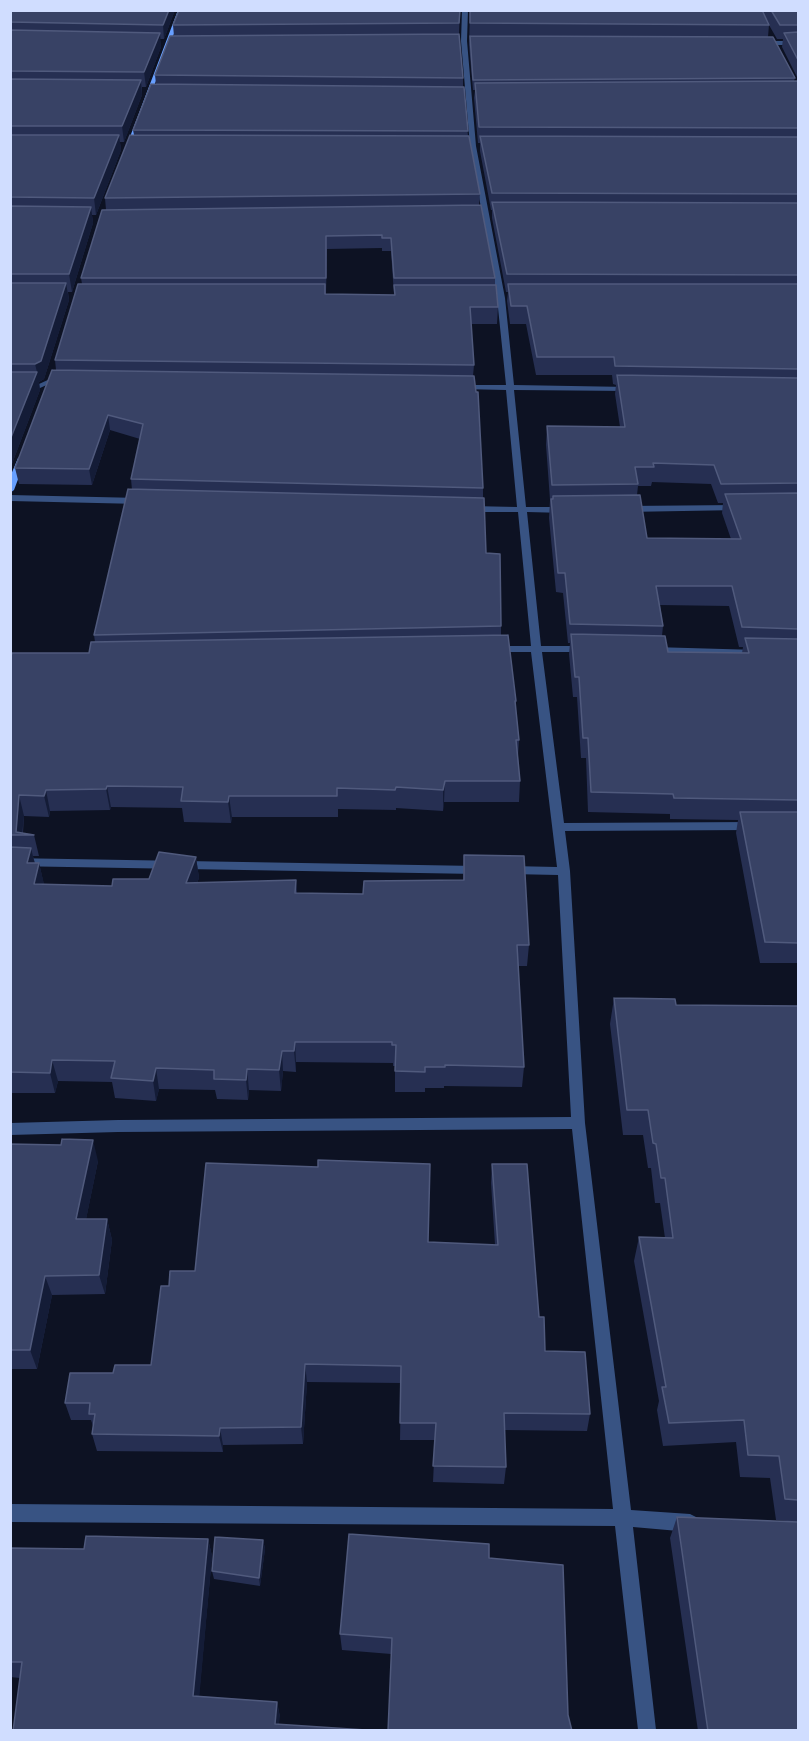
<!DOCTYPE html>
<style>
body{margin:0}
#map{position:relative;width:809px;height:1741px;overflow:hidden;background:#0d1223;font-family:"Alegreya Sans",sans-serif}
canvas{display:block}
.frame{position:absolute;inset:0;border:12px solid #d0ddff;pointer-events:none}
</style>
<div id="map">
<canvas width="809" height="1741"></canvas>
<div class="frame"></div>
</div>
<script>
const g = document.querySelector('canvas').getContext('2d');
g.lineJoin = 'round';
function shape(rows) {
  const path = new Path2D();
  for (const r of rows) {
    path.moveTo(r[0], r[1]);
    for (let i = 2; i < r.length; i += 2) path.lineTo(r[i], r[i + 1]);
  }
  return path;
}
function fill(path, color) {
  g.fillStyle = color;
  g.fill(path, 'evenodd');
}
function strokePath(path, color, width, dash) {
  g.strokeStyle = color;
  g.lineWidth = width;
  g.lineCap = dash ? 'butt' : 'round';
  g.setLineDash(dash || []);
  g.stroke(path);
}
fill(shape([
 [462,10,468,10,467,41,476,146,505,298,514,385,629,387,633,389,629,391,514,390,526,507,566,507,571,510,566,513,527,512,541,646,584,646,589,649,584,652,542,652,564,823,753,822,759,826,753,830,565,831,570,871,585,1123,631,1510,690,1514,696,1517,699,1523,696,1529,690,1532,633,1527,656,1730,638,1730,615,1526,10,1522,10,1504,613,1509,572,1129,118,1132,10,1135,10,1123,118,1120,571,1117,558,875,510,874,504,870,510,866,557,867,531,652,494,652,489,649,494,646,531,646,518,512,470,512,465,509,470,506,517,507,506,390,461,389,457,387,461,385,506,385,497,298,470,146,461,41,462,10],
 [798,41,798,45,761,45,758,43,761,41,798,41],
 [50,379,62,379,66,381,62,383,51,383,40,388,10,388,10,384,39,384,50,379],
 [10,495,140,498,145,501,140,504,10,501,10,495],
 [737,505,742,508,740,510,626,512,621,509,626,506,737,505],
 [653,647,758,650,763,653,758,656,649,652,648,650,649,648,653,647],
 [10,858,477,866,483,870,477,874,10,866,10,858]
]), '#385383');
fill(shape([
 [178,10,183,10,130,149,125,150,178,10],
 [22,455,26,458,14,490,10,493,10,477,18,458,22,455]
]), '#679fff');
fill(shape([
 [10,10,175,10,164,39,160,39,161,47,146,87,142,87,142,95,124,142,120,142,121,150,96,215,92,215,93,223,72,292,68,292,69,300,44,379,39,382,40,390,10,469],
 [460,10,459,34,463,78,463,87,468,136,480,194,479,205,495,278,495,285,498,307,497,324,471,324,474,365,473,376,483,488,483,498,486,553,501,626,501,635,516,701,516,711,519,740,518,756,520,781,519,802,444,802,443,811,396,808,396,810,338,809,338,817,232,817,231,823,184,822,182,808,111,807,110,810,50,811,49,817,24,816,23,833,34,835,39,856,33,856,35,863,39,863,44,885,112,886,149,879,196,857,199,878,197,883,296,880,297,893,363,894,463,880,464,855,529,945,527,966,518,966,524,1067,522,1087,444,1086,444,1088,425,1088,425,1092,395,1092,395,1066,393,1066,393,1063,296,1062,296,1072,283,1071,281,1091,249,1090,248,1100,217,1099,215,1090,159,1089,156,1101,115,1098,112,1082,58,1081,55,1093,10,1093,10,659,89,653,95,642,94,635,132,490,131,479,140,439,110,430,92,485,19,484,15,468,56,370,55,360,82,284,81,278,106,210,105,198,134,135,133,130,156,84,155,75,174,36,173,25],
 [382,248,382,251,391,251,394,295,326,294,327,249],
 [470,10,798,10,798,79,782,47,783,39,777,39,769,25,768,37,795,78,794,81,798,81,798,963,760,963,736,833,738,820,670,819,670,814,588,812,586,758,581,758,577,697,573,697,569,654,570,643,568,643,563,593,556,592,549,518,550,500,546,445,547,426,620,427,615,394,616,385,613,384,612,375,536,375,526,324,510,324,507,301,508,292,506,292,492,218,492,210,491,210,480,151,480,143,478,143,474,98,475,90,473,90,469,45],
 [652,482,711,484,718,503,723,503,722,513,731,539,647,538,637,495,638,486,651,486],
 [660,605,729,606,739,647,743,647,742,653,668,652,662,636,663,626],
 [614,998,676,1005,798,1006,798,1731,698,1731,670,1538,677,1517,798,1522,776,1520,770,1478,740,1477,736,1442,663,1446,657,1410,659,1401,634,1261,639,1237,665,1238,660,1203,655,1203,651,1168,648,1168,643,1135,623,1135,610,1024],
 [10,1144,98,1161,86,1219,107,1219,112,1240,105,1294,52,1295,37,1369,10,1369],
 [492,1164,539,1317,545,1351,590,1414,587,1431,504,1430,506,1467,504,1484,433,1482,435,1440,400,1440,401,1383,307,1382,303,1444,223,1445,223,1452,97,1451,92,1434,93,1426,91,1420,71,1420,65,1403,113,1373,151,1365,169,1286,195,1271,428,1242,495,1245,491,1183],
 [208,1539,212,1556,199,1696,277,1702,280,1717,13,1731,20,1678,10,1677,10,1548,84,1549],
 [263,1540,265,1549,260,1586,214,1579,212,1571],
 [489,1558,568,1715,391,1654,342,1650,340,1634]
]), '#262f52');
fill(shape([
 [169,10,175,10,164,39,163,25],
 [160,33,161,47,146,87,144,72],
 [141,80,142,95,124,142,122,126],
 [119,135,121,150,96,215,94,198],
 [91,207,93,223,72,292,69,274],
 [66,283,69,300,44,379,39,382,40,390,10,469,10,440,37,372,35,364],
 [108,415,110,430,92,485,89,469],
 [445,781,444,802,443,811,443,790],
 [107,786,111,807,110,810,106,789],
 [46,790,50,811,49,817,44,796],
 [19,795,24,816,22,835,16,832],
 [229,796,232,817,231,823,228,802],
 [31,848,36,869,27,863],
 [196,857,199,878,189,904,186,883],
 [39,863,44,884,39,905,34,884],
 [295,1042,296,1062,296,1072,294,1051],
 [282,1051,283,1071,281,1091,279,1070],
 [52,1060,58,1081,55,1093,50,1073],
 [156,1068,159,1089,156,1101,153,1081],
 [247,1069,249,1090,248,1100,246,1080],
 [93,1140,98,1161,82,1239,76,1219],
 [107,1219,112,1240,105,1294,99,1275],
 [45,1276,52,1295,37,1369,30,1350],
 [305,1364,307,1382,303,1444,301,1427],
 [220,1428,223,1445,223,1452,219,1436],
 [208,1539,212,1556,198,1711,193,1696],
 [263,1540,265,1549,260,1586,259,1578],
 [277,1702,280,1717,278,1731,275,1724]
]), '#141c37');
const building = shape([
 [10,10,169,10,163,25,10,22,10,10],
 [179,10,460,10,459,23,173,25,179,10],
 [470,10,762,10,769,25,470,23,470,10],
 [771,10,798,10,798,25,780,25,771,10],
 [10,30,160,33,144,72,10,71,10,30],
 [798,32,798,60,784,33,798,32],
 [459,34,463,78,155,75,170,36,459,34],
 [470,36,773,37,795,78,473,80,470,36],
 [10,79,141,80,122,126,10,126,10,79],
 [798,81,798,128,479,127,475,83,798,81],
 [151,84,464,87,468,131,133,130,151,84],
 [10,135,119,135,94,198,10,197,10,135],
 [130,135,469,136,480,194,105,198,130,135],
 [480,136,798,137,798,194,492,193,480,136],
 [492,202,798,203,798,275,507,274,492,202],
 [481,205,495,278,394,278,391,238,382,238,382,235,326,236,326,278,81,278,102,210,481,205],
 [10,206,91,207,69,274,10,274,10,206],
 [10,283,66,283,41,361,35,364,10,364,10,283],
 [78,284,325,284,325,294,395,295,394,285,496,285,498,307,470,307,474,365,55,360,78,284],
 [508,284,798,284,798,369,615,366,614,357,537,357,527,306,511,306,508,284],
 [52,370,474,376,476,392,478,392,483,488,131,479,143,424,108,415,89,469,15,468,52,370],
 [10,372,37,372,10,440,10,372],
 [617,375,798,378,798,483,721,484,714,465,653,463,654,467,635,467,638,484,552,485,547,426,625,427,617,375],
 [128,489,484,498,486,553,500,554,501,626,94,635,128,489],
 [798,493,798,629,742,627,732,586,656,586,663,626,570,624,565,573,558,573,551,499,553,499,553,496,640,495,647,538,741,539,725,494,798,493],
 [571,634,665,636,668,652,749,653,745,638,798,639,798,800,674,798,673,794,591,792,588,738,583,738,579,677,575,677,571,634],
 [508,635,516,701,515,701,519,740,516,740,520,781,445,781,443,790,396,787,395,790,337,788,337,796,229,796,228,802,181,801,183,787,107,786,106,789,46,790,44,796,19,795,16,832,34,835,10,835,10,659,12,653,89,653,91,642,508,635],
 [740,812,798,812,798,943,765,942,740,812],
 [10,847,31,848,27,863,39,863,34,884,112,886,113,879,149,879,159,852,196,857,186,883,296,880,295,893,363,894,364,881,464,880,464,855,524,856,529,945,517,945,524,1067,445,1065,445,1067,425,1067,425,1072,395,1071,396,1045,392,1045,392,1042,295,1042,294,1051,282,1051,279,1070,247,1069,246,1080,214,1079,214,1070,156,1068,153,1081,111,1078,115,1061,52,1060,50,1073,10,1072,10,847],
 [614,998,675,999,676,1005,798,1006,798,1500,785,1499,779,1456,748,1455,744,1420,669,1423,662,1387,666,1387,639,1237,673,1238,665,1178,661,1178,656,1144,653,1143,648,1110,627,1110,614,998],
 [62,1139,93,1140,76,1219,107,1219,99,1275,45,1276,30,1350,10,1350,10,1144,61,1145,62,1139],
 [318,1160,430,1164,428,1242,498,1245,492,1164,527,1164,539,1317,544,1317,545,1351,585,1352,590,1414,504,1413,506,1467,433,1466,436,1423,400,1423,401,1366,305,1364,301,1427,220,1428,219,1436,92,1434,95,1414,89,1414,90,1403,65,1403,70,1373,113,1373,115,1365,151,1365,161,1286,169,1286,170,1271,195,1271,206,1163,318,1167,318,1160],
 [677,1517,798,1522,798,1731,708,1731,677,1517],
 [349,1534,489,1544,489,1558,563,1565,568,1715,572,1731,388,1731,392,1638,340,1634,349,1534],
 [86,1536,208,1539,193,1696,277,1702,275,1724,381,1731,13,1731,22,1662,10,1662,10,1548,84,1549,86,1536],
 [215,1537,263,1540,259,1578,212,1571,215,1537]
]);
fill(building, '#384265');
strokePath(building, '#505a7d', 1.5);
</script>
